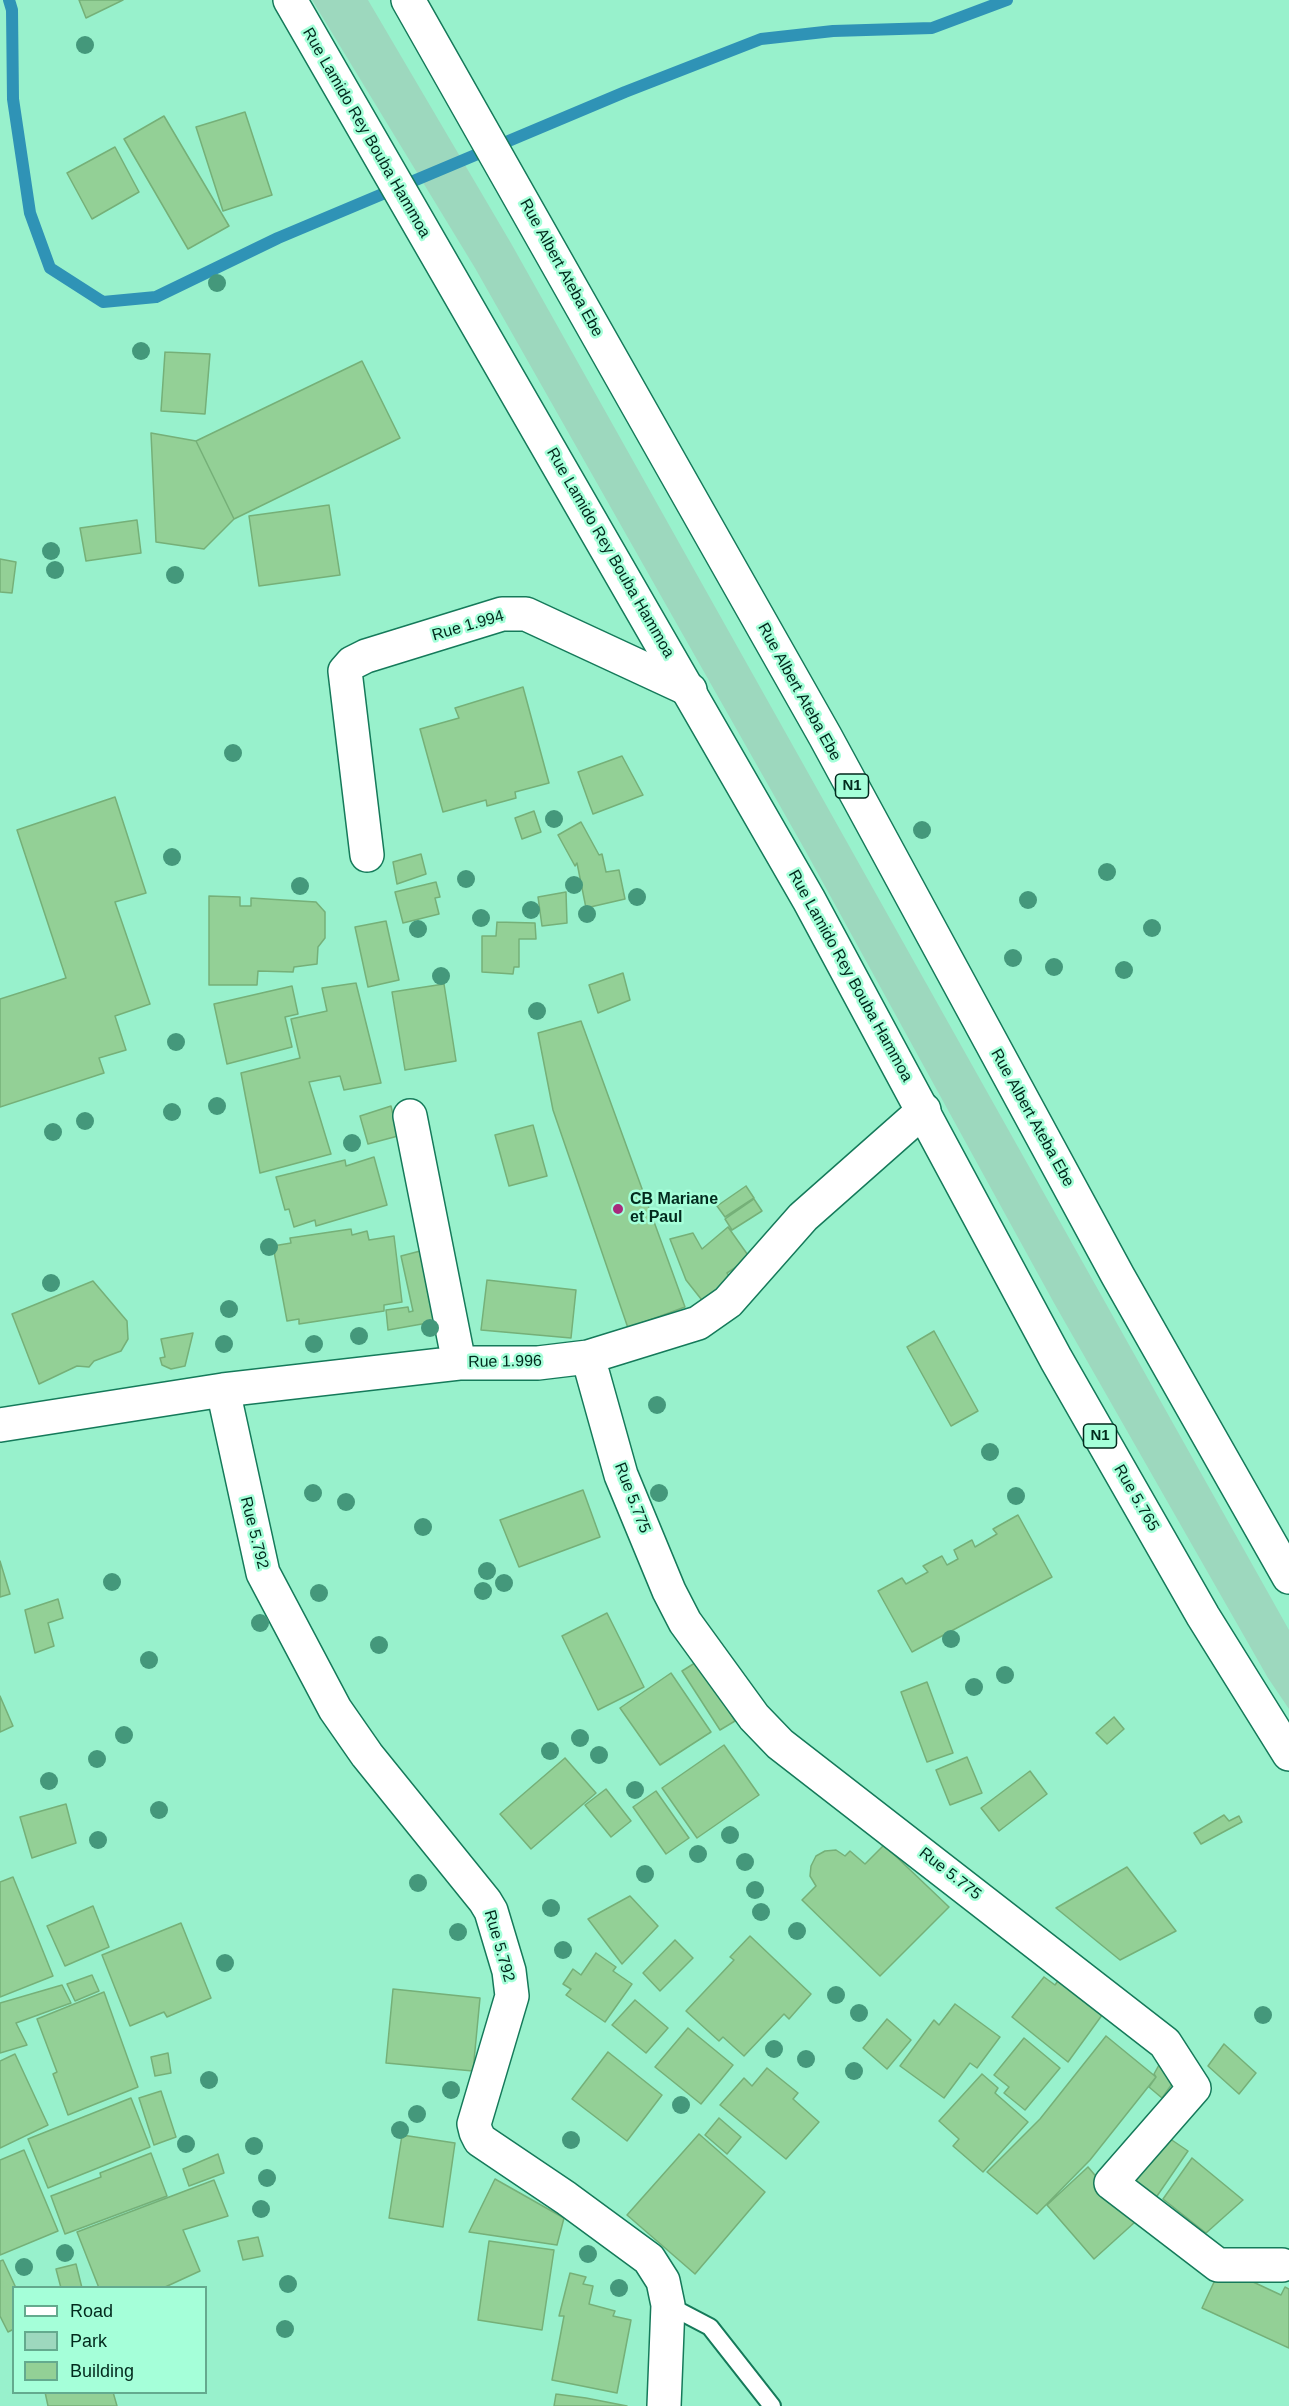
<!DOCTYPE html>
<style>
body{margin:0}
#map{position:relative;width:1289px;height:2406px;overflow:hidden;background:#98f1cc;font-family:Arial,sans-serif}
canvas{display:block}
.legend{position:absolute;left:12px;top:2286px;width:195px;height:108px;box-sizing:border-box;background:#a5ffd9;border:2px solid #64aa8e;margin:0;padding:8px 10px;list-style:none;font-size:18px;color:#022a1d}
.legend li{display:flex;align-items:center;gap:12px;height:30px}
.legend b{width:30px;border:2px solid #64aa8e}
</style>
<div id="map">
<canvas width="1289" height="2406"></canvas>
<ul class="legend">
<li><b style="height:8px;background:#fff"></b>Road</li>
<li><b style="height:16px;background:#9dd8be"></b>Park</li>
<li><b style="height:16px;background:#93d096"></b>Building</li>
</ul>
</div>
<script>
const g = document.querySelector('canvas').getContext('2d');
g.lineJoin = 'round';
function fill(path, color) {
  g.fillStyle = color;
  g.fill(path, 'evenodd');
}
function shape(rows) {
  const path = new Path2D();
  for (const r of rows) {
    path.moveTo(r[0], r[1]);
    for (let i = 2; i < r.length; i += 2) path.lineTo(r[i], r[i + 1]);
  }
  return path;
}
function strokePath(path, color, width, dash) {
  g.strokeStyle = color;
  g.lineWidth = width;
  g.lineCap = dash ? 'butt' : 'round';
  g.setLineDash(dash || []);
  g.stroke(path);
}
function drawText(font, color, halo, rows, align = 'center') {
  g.font = font + ' Arial,sans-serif';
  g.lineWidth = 5;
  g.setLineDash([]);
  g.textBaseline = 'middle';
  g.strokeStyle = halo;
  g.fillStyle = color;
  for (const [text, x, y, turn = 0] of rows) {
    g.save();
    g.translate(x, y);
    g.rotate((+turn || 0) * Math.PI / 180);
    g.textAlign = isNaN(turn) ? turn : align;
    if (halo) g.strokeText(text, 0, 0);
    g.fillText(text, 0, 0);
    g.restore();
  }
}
fill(shape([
 [312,0,368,0,512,245,1289,1630,1289,1709,1268,1678,1054,1303,805,850,475,268]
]), '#9dd8be');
strokePath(shape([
 [9,0,12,10,13,99,30,213,50,268,103,302,156,297,278,238,625,92,761,39,833,31,932,28,1007,0]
]), '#2f93b6', 12);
const building = shape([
 [79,0,123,0,86,18,79,0],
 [245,112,272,195,223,211,196,127,245,112],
 [164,116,229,226,188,249,124,139,164,116],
 [115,147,139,192,92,219,67,173,115,147],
 [165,352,210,354,205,414,161,411,165,352],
 [362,361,400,438,234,519,196,441,362,361],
 [151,433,196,441,234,519,204,549,156,542,151,433],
 [329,505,340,575,259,586,249,516,329,505],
 [137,520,141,553,86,561,80,528,137,520],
 [0,559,16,562,12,593,0,592,0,559],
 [523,687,549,783,515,792,516,798,487,806,486,800,443,812,420,729,459,718,455,708,523,687],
 [622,756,643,795,593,814,578,772,622,756],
 [115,797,146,893,115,902,150,1004,115,1016,126,1050,99,1058,104,1073,0,1107,0,999,66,978,17,830,115,797],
 [534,811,541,832,522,839,515,818,534,811],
 [581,822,599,855,602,854,606,872,619,870,625,899,586,908,577,863,575,866,558,835,581,822],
 [421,854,426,874,397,884,393,862,421,854],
 [436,882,440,897,435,898,439,914,403,923,395,892,436,882],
 [566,892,567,923,542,926,538,897,566,892],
 [209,896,240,897,240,906,251,906,251,898,316,902,325,912,325,938,318,947,317,964,294,967,293,972,258,971,257,985,209,985,209,896],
 [386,921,399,980,368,987,355,927,386,921],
 [497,922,535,923,536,939,519,939,519,967,514,967,513,974,482,972,482,936,496,936,497,922],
 [623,973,630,1000,598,1013,589,985,623,973],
 [356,983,381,1083,344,1090,340,1076,309,1082,331,1154,260,1173,241,1073,300,1058,291,1019,327,1011,322,988,356,983],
 [444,984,456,1061,405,1070,392,992,444,984],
 [292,986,298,1014,285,1017,292,1047,227,1064,214,1004,292,986],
 [581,1021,685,1307,628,1328,553,1110,538,1033,581,1021],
 [391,1106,398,1136,368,1144,360,1116,391,1106],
 [533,1125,547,1176,509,1186,495,1135,533,1125],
 [374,1157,387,1205,316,1226,315,1220,294,1227,289,1209,285,1210,276,1177,345,1160,346,1166,374,1157],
 [746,1186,754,1198,725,1217,717,1206,746,1186],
 [754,1199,762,1211,732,1230,725,1219,754,1199],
 [728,1227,750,1258,727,1273,732,1280,705,1304,686,1280,670,1239,693,1233,702,1249,728,1227],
 [351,1229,352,1235,367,1231,369,1240,394,1236,402,1302,384,1305,384,1311,299,1324,299,1319,287,1321,273,1246,291,1243,290,1238,351,1229],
 [424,1250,439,1321,388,1330,386,1310,408,1307,409,1312,413,1311,401,1256,424,1250],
 [487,1280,576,1290,571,1338,481,1330,487,1280],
 [93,1281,127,1321,128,1339,121,1351,94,1361,89,1367,77,1366,39,1384,12,1314,93,1281],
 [934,1331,978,1411,951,1426,907,1347,934,1331],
 [193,1333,185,1366,171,1369,162,1365,160,1358,165,1357,161,1339,193,1333],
 [583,1490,600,1537,519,1567,500,1520,583,1490],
 [1018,1515,1052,1577,912,1652,878,1591,902,1578,906,1584,928,1572,923,1566,942,1556,947,1565,958,1559,954,1550,972,1540,975,1547,997,1534,993,1529,1018,1515],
 [0,1561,10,1594,0,1597,0,1561],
 [58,1599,63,1618,48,1623,54,1646,35,1653,25,1610,58,1599],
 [607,1613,644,1687,598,1710,562,1636,607,1613],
 [698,1661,735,1721,720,1730,682,1671,698,1661],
 [671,1673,711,1732,660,1765,620,1708,671,1673],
 [927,1682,953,1753,927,1762,901,1692,927,1682],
 [0,1696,13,1726,0,1732,0,1696],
 [1114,1717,1124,1729,1107,1744,1096,1733,1114,1717],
 [724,1745,759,1795,697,1838,662,1788,724,1745],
 [967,1757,982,1793,950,1805,936,1770,967,1757],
 [565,1758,596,1793,531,1849,500,1814,565,1758],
 [1030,1771,1047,1794,999,1831,981,1808,1030,1771],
 [606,1789,631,1821,611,1837,585,1805,606,1789],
 [656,1791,689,1838,666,1854,633,1807,656,1791],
 [66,1804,76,1843,32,1858,20,1817,66,1804],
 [1224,1815,1229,1821,1239,1816,1242,1822,1201,1844,1194,1833,1224,1815],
 [884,1845,949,1907,880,1976,802,1900,816,1886,810,1876,811,1866,816,1856,825,1851,836,1850,845,1856,850,1851,865,1864,884,1845],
 [1127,1867,1176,1931,1120,1960,1056,1908,1127,1867],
 [13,1877,53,1976,0,1997,0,1882,13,1877],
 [630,1896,658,1926,622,1964,588,1919,630,1896],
 [93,1906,109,1947,65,1966,47,1926,93,1906],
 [181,1923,211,1998,167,2017,164,2012,130,2026,102,1955,181,1923],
 [750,1936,811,1994,789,2019,784,2014,744,2056,723,2037,719,2041,686,2011,734,1960,730,1957,750,1936],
 [675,1940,693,1958,660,1991,643,1973,675,1940],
 [596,1953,616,1967,613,1971,632,1984,605,2022,566,1995,571,1989,563,1984,573,1969,581,1975,596,1953],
 [92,1975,99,1991,75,2001,67,1984,92,1975],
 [1044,1977,1055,1985,1060,1978,1105,2011,1068,2062,1012,2017,1044,1977],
 [62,1985,71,2003,16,2023,27,2045,0,2053,0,2003,62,1985],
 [393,1989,480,1998,473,2071,386,2063,393,1989],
 [104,1992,138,2087,68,2115,53,2074,57,2072,37,2019,104,1992],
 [635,2000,668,2028,646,2053,612,2025,635,2000],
 [955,2004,1000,2037,977,2068,970,2063,944,2098,900,2066,934,2020,939,2025,955,2004],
 [887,2019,911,2040,887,2069,863,2048,887,2019],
 [688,2028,733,2065,701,2104,655,2067,688,2028],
 [1106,2036,1156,2077,1090,2160,1037,2214,987,2172,1040,2119,1106,2036],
 [1024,2038,1060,2068,1025,2110,1004,2093,1009,2087,994,2075,1024,2038],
 [1224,2044,1256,2073,1239,2094,1208,2066,1224,2044],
 [608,2052,662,2095,627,2141,572,2099,608,2052],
 [168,2053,171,2073,155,2076,151,2057,168,2053],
 [15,2054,48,2125,0,2148,0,2061,15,2054],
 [1159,2065,1177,2077,1162,2098,1149,2087,1156,2077,1154,2074,1159,2065],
 [767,2068,798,2093,793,2099,819,2122,786,2159,720,2105,744,2078,752,2086,767,2068],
 [982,2074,998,2088,995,2093,1028,2122,983,2172,953,2146,959,2139,939,2121,982,2074],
 [161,2091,176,2137,154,2145,139,2098,161,2091],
 [131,2098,150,2147,48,2188,28,2139,131,2098],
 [719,2118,741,2137,727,2154,705,2135,719,2118],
 [1160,2132,1188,2151,1155,2199,1127,2180,1160,2132],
 [699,2134,765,2192,695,2274,627,2215,699,2134],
 [402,2135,455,2143,443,2227,389,2218,402,2135],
 [24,2150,58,2231,0,2255,0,2160,24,2150],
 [151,2153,167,2196,65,2234,51,2196,101,2177,100,2173,151,2153],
 [218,2154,224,2173,189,2186,183,2169,218,2154],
 [1192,2158,1243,2200,1206,2233,1163,2199,1192,2158],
 [1088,2167,1135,2222,1094,2259,1047,2205,1088,2167],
 [495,2179,564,2218,557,2245,469,2232,495,2179],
 [214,2180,228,2216,183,2230,200,2271,163,2288,99,2288,77,2232,214,2180],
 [258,2237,263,2256,243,2260,238,2241,258,2237],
 [489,2241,554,2250,542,2330,478,2320,489,2241],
 [3,2260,16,2288,14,2288,14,2329,8,2332,0,2316,0,2261,3,2260],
 [76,2264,82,2288,61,2288,56,2269,76,2264],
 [1221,2267,1281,2295,1285,2287,1289,2289,1289,2348,1202,2308,1221,2267],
 [570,2273,586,2277,583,2284,593,2286,589,2304,615,2311,613,2316,631,2320,617,2393,552,2380,564,2316,559,2316,570,2273],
 [45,2392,113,2392,117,2406,48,2406,45,2392],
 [556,2394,586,2398,627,2406,554,2406,556,2394]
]);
fill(building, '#93d096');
strokePath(building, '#75b078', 1.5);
const service = shape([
 [668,2305,710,2327,772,2406]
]);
const minor = shape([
 [367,855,345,671,352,663,366,656,502,614,526,614,690,690],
 [410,1116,459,1363],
 [588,1357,621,1475,669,1591,685,1622,754,1717,780,1744,1165,2043,1194,2088,1111,2183,1218,2265,1282,2265],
 [223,1390,263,1573,335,1709,367,1755,485,1901,491,1911,509,1971,512,1996,474,2124,476,2132,480,2140,566,2198,649,2259,663,2281,668,2305,664,2406],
 [0,1425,223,1390,459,1363,538,1363,588,1357,698,1323,728,1302,803,1217,924,1110]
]);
const trunk = shape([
 [290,0,809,900,1056,1359,1203,1616,1289,1754],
 [408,0,825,736,1118,1276,1289,1577]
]);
strokePath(service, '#157a5a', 20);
strokePath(minor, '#157a5a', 36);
strokePath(trunk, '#157a5a', 36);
strokePath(service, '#fff', 16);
strokePath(minor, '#fff', 33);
strokePath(trunk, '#fff', 33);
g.fillStyle = '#44987b';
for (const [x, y] of [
 [85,45],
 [217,283],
 [141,351],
 [51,551],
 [55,570],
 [175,575],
 [233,753],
 [554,819],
 [922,830],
 [172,857],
 [1107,872],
 [466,879],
 [574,885],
 [300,886],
 [637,897],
 [1028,900],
 [531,910],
 [587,914],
 [481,918],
 [1152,928],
 [418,929],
 [1013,958],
 [1054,967],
 [1124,970],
 [441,976],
 [537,1011],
 [176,1042],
 [217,1106],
 [172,1112],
 [85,1121],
 [53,1132],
 [352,1143],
 [269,1247],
 [51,1283],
 [229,1309],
 [430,1328],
 [359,1336],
 [224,1344],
 [314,1344],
 [657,1405],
 [990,1452],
 [313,1493],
 [659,1493],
 [1016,1496],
 [346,1502],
 [423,1527],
 [487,1571],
 [112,1582],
 [504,1583],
 [483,1591],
 [319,1593],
 [260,1623],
 [951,1639],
 [379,1645],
 [149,1660],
 [1005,1675],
 [974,1687],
 [124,1735],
 [580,1738],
 [550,1751],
 [599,1755],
 [97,1759],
 [49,1781],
 [635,1790],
 [159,1810],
 [730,1835],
 [98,1840],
 [698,1854],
 [745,1862],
 [645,1874],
 [418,1883],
 [755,1890],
 [551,1908],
 [761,1912],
 [797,1931],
 [458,1932],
 [563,1950],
 [225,1963],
 [836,1995],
 [859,2013],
 [1263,2015],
 [774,2049],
 [806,2059],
 [854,2071],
 [209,2080],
 [451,2090],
 [681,2105],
 [417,2114],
 [400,2130],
 [571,2140],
 [186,2144],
 [254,2146],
 [267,2178],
 [261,2209],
 [65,2253],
 [588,2254],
 [24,2267],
 [288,2284],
 [619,2288],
 [285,2329]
]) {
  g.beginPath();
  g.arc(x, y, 9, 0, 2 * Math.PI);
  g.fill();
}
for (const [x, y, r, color] of [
 [618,1209,6,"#a82a7c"]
]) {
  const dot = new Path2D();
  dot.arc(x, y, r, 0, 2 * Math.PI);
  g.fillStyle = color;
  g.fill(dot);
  strokePath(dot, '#a5ffd9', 2);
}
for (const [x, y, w] of [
 [852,786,33],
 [1100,1436,33]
]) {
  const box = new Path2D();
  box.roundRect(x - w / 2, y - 12, w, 24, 4.5);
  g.fillStyle = '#a5ffd9';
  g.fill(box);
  strokePath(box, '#022a1d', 1.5);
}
drawText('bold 15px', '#022a1d', null, [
 ["N1",852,786],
 ["N1",1100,1436]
]);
drawText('16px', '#022a1d', '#a5ffd9', [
 ["Rue Lamido Rey Bouba Hammoa",366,133,60],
 ["Rue Albert Ateba Ebe",561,268,61],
 ["Rue Lamido Rey Bouba Hammoa",610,553,60],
 ["Rue 1.994",468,626,-16],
 ["Rue Albert Ateba Ebe",799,692,61],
 ["Rue Lamido Rey Bouba Hammoa",850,976,61],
 ["Rue Albert Ateba Ebe",1032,1118,61],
 ["Rue 1.996",505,1362,-1],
 ["Rue 5.775",632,1498,69],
 ["Rue 5.765",1136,1498,60],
 ["Rue 5.792",254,1533,76],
 ["Rue 5.775",950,1874,38],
 ["Rue 5.792",499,1946,74]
]);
drawText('bold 16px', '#022a1d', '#a5ffd9', [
 ["CB Mariane",630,1200],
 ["et Paul",630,1218]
], 'left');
</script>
